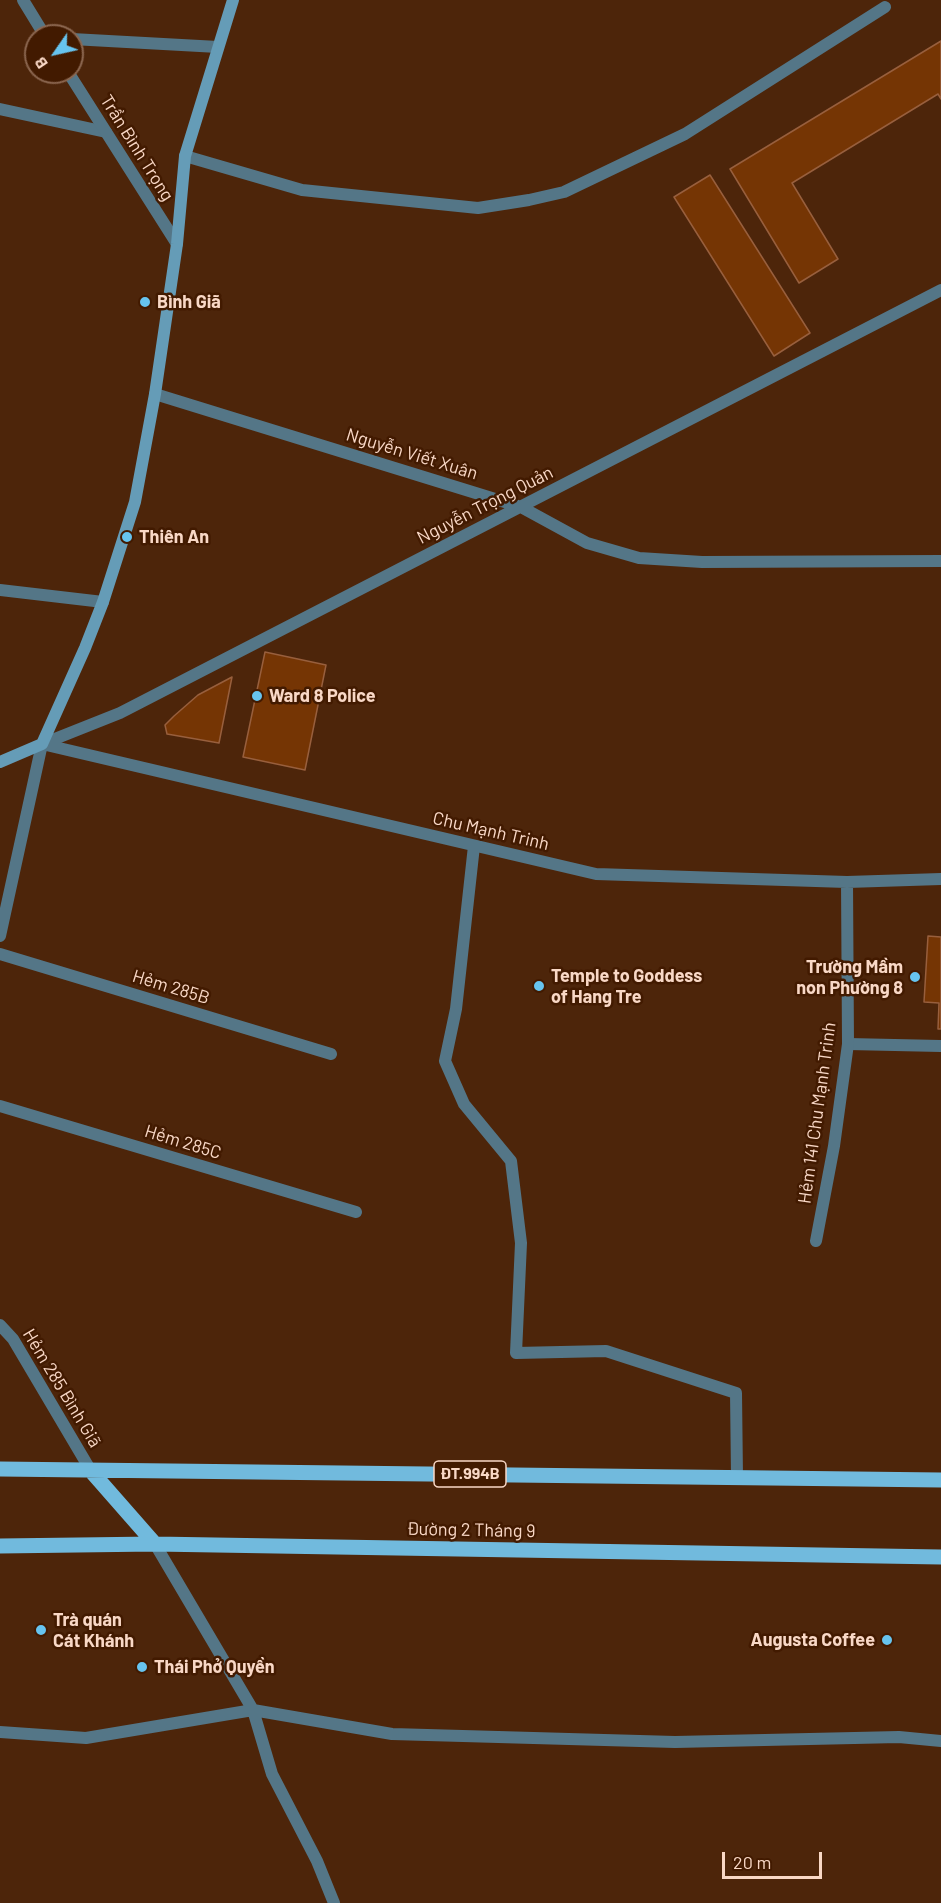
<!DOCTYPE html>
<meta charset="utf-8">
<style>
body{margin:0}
#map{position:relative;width:941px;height:1903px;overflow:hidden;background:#4d250a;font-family:Barlow,sans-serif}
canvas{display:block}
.north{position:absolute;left:24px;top:24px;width:60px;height:60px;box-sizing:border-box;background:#421a00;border:2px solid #8b664f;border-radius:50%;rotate:236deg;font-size:16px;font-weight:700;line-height:24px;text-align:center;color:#f9d8c6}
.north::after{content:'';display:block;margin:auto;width:21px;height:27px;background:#67c4ef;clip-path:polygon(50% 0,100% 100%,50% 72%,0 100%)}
.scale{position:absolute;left:722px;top:1852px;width:100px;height:27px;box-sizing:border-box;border:3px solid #f9d8c6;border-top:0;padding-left:8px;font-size:18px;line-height:21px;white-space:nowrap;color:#f9d8c6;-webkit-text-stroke:4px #421a00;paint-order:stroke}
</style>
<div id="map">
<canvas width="941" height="1903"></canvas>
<div class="north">B</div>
<div class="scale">20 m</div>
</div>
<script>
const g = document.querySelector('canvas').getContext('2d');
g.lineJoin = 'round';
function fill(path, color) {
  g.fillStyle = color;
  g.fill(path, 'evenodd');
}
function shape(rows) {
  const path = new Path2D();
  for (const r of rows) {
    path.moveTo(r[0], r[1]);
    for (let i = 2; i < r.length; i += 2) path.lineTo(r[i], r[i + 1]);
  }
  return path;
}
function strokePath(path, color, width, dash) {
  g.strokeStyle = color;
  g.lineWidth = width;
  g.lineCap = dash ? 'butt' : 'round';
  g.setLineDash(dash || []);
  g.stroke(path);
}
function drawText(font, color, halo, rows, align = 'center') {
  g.font = font + ' Barlow,sans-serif';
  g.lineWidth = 5;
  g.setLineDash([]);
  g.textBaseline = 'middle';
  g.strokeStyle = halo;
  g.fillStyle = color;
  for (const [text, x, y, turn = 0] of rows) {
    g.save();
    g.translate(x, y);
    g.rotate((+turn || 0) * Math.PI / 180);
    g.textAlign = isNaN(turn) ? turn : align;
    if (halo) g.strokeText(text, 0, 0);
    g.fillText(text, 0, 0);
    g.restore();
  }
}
const building = shape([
 [941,41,941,99,938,94,792,183,838,259,799,283,730,169,941,41],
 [710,175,810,333,774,356,674,197,710,175],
 [265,652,326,665,305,770,243,757,265,652],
 [232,677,219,743,167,734,165,725,174,716,198,695,232,677],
 [928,936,941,937,941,1029,938,1029,939,1003,924,1002,928,936]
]);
fill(building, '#753504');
strokePath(building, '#985f3d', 1.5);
strokePath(shape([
 [0,109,106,132],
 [185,156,302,190,478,208,529,200,564,192,685,134,885,7],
 [0,590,103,602],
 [0,954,331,1054],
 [848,1044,941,1046],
 [0,1106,356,1212]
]), '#547687', 12);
strokePath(shape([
 [23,0,45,36],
 [72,39,218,47],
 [68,72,177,244],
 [155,394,521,507,587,543,639,558,702,562,941,561],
 [42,744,120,713,941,290],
 [42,744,596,874,847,882,941,879],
 [474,846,456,1009,445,1061,464,1104,511,1161,521,1243,516,1353,606,1351,736,1393,737,1477],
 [0,936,42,744],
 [816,1241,834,1146,848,1044,847,882],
 [0,1325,13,1339,91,1471],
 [155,1544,253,1710,272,1774,317,1861,334,1903],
 [0,1732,86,1738,253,1710,392,1734,675,1742,899,1737,941,1741]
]), '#547687', 12);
strokePath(shape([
 [0,762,42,744,85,648,103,602,135,502,155,394,177,244,185,156,233,0]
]), '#659cb7', 12);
strokePath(shape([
 [0,1469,941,1480],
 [91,1471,155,1544],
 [0,1546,155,1544,941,1557]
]), '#71badd', 15);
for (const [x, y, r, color] of [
 [145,302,6,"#67c4ef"],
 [127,537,6,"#67c4ef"],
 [257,696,6,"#67c4ef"],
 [915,977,6,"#67c4ef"],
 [539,986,6,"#67c4ef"],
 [41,1630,6,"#67c4ef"],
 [887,1640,6,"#67c4ef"],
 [142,1667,6,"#67c4ef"]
]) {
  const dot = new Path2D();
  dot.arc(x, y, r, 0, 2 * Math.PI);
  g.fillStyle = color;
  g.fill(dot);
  strokePath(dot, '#421a00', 2);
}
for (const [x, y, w] of [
 [470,1474,72]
]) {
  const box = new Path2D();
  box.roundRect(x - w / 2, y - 13, w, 26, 4.5);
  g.fillStyle = '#421a00';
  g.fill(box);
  strokePath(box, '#f9d8c6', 1.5);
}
drawText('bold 16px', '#f9d8c6', null, [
 ["ĐT.994B",470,1474]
]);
drawText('18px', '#f9d8c6', '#421a00', [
 ["Trần Bình Trọng",137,148,58],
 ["Nguyễn Viết Xuân",412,454,17],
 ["Nguyễn Trọng Quản",485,505,-27],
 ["Chu Mạnh Trinh",491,831,13],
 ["Hẻm 285B",171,987,17],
 ["Hẻm 141 Chu Mạnh Trinh",817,1113,-82],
 ["Hẻm 285C",183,1142,17],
 ["Hẻm 285 Bình Giã",62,1388,59],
 ["Đường 2 Tháng 9",471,1530,1]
]);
drawText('bold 18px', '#f9d8c6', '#421a00', [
 ["Bình Giã",157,302],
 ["Thiên An",139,537],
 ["Ward 8 Police",269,696],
 ["Trường Mầm",903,967,"right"],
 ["non Phường 8",903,988,"right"],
 ["Temple to Goddess",551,976],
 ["of Hang Tre",551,997],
 ["Trà quán",53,1620],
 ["Cát Khánh",53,1641],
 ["Augusta Coffee",875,1640,"right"],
 ["Thái Phở Quyền",154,1667]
], 'left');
</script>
